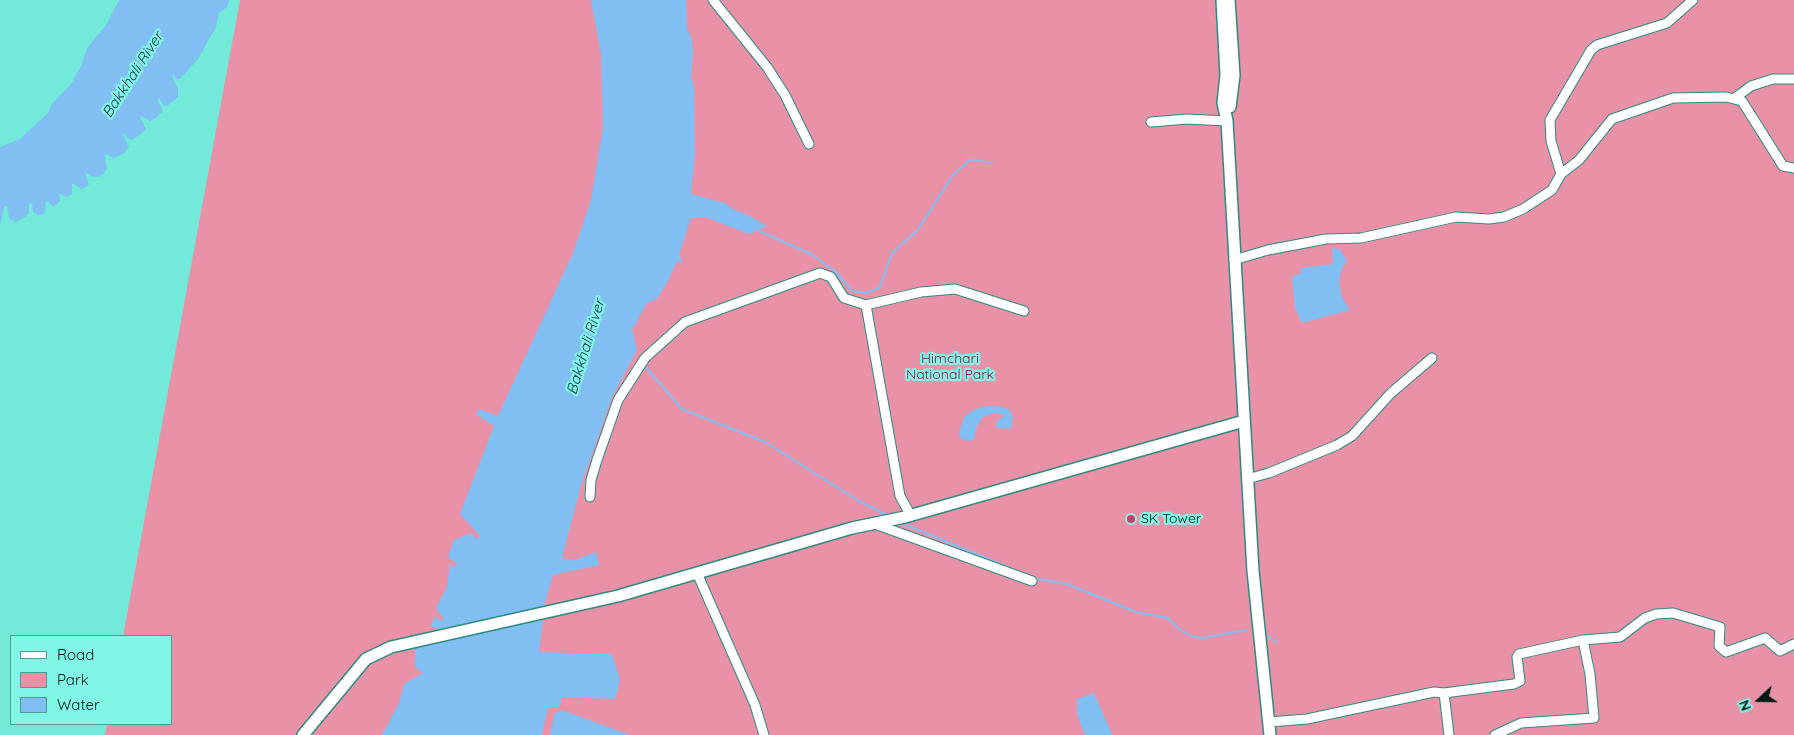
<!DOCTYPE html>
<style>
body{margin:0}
#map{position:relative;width:1794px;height:735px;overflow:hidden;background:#73e9da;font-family:Quicksand,sans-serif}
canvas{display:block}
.legend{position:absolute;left:10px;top:635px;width:162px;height:90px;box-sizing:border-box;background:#81f6e7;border:1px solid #4e9e93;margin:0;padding:6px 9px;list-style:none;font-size:15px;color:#011916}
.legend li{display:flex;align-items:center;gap:10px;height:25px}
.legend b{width:25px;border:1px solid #4e9e93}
.north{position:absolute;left:1734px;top:675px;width:50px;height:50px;-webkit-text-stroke:4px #81f6e7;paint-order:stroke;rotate:249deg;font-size:14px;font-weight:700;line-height:20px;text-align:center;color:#011916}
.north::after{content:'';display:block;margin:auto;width:18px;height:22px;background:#011916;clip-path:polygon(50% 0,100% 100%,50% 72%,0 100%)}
</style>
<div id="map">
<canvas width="1794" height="735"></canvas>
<ul class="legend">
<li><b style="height:6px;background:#fff"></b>Road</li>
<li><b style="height:14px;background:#e991a6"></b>Park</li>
<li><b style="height:14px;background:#81bff3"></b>Water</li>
</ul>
<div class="north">N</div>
</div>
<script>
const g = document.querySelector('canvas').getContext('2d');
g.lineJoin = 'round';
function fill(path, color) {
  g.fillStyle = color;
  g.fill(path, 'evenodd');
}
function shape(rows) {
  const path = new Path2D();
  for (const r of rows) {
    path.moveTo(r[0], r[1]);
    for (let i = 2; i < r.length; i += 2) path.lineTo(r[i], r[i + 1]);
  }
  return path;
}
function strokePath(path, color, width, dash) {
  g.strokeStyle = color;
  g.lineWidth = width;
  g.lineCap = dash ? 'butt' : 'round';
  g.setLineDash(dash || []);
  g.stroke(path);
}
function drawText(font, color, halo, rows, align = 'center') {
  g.font = font + ' Quicksand,sans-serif';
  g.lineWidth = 4.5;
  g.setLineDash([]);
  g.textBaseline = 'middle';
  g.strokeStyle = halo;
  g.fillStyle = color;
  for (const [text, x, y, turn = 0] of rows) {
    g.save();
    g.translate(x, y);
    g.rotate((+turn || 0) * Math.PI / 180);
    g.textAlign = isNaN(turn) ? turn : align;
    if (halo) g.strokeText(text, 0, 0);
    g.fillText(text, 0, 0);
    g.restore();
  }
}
fill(shape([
 [240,0,1794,0,1794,735,105,735,107,724,171,724,171,636,123,636]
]), '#e991a6');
fill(shape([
 [119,0,230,0,227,7,219,13,216,27,198,59,180,79,177,80,174,75,172,76,178,89,178,97,167,106,163,105,159,98,157,99,163,111,156,118,150,121,142,116,140,117,146,129,141,134,131,140,122,133,129,147,124,153,114,158,105,154,107,169,103,174,98,177,90,176,85,172,89,185,82,189,72,183,72,194,67,197,59,193,60,201,54,207,46,201,45,213,39,215,33,212,32,203,29,204,29,213,24,218,15,222,9,218,7,206,4,207,0,227,0,147,20,139,49,112,51,105,71,84,81,66,87,48,106,25],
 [591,0,686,0,687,28,692,39,693,55,691,77,694,87,695,154,691,194,725,203,733,209,750,216,767,226,749,234,705,217,691,218,679,255,683,263,677,261,668,281,657,299,647,303,632,330,637,350,612,397,581,485,562,558,575,560,596,552,599,565,553,575,545,602,539,652,612,654,620,680,615,699,562,697,559,707,548,707,542,735,382,735,399,703,404,684,423,673,415,667,415,647,434,641,438,629,431,626,435,616,441,621,444,619,436,608,447,587,450,564,455,567,457,564,448,557,454,540,471,533,477,539,480,536,460,514,494,426,476,414,479,409,498,416,573,253,591,200,603,127,601,54],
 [1332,247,1340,250,1347,260,1341,271,1339,282,1342,297,1350,310,1302,323,1295,308,1292,277,1301,273,1301,268,1333,264],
 [986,406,997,406,1009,409,1013,417,1011,429,997,428,996,422,1003,417,1002,414,994,413,983,417,977,426,974,439,970,441,961,439,959,433,964,417,973,410],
 [1094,693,1112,734,1112,735,1085,735,1084,733,1077,714,1077,699],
 [562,710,630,735,550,735,555,713]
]), '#81bff3');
strokePath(shape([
 [757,230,811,254,836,272,852,291,867,293,880,287,892,253,917,231,953,175,970,160,992,162],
 [643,364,682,409,765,442,859,501,889,516],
 [902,523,1022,573],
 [1033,578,1067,584,1136,612,1168,618,1178,628,1191,636,1203,638,1247,630],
 [1264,634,1277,642]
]), '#81bff3', 2);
const minor = shape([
 [713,0,767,67,785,95,809,144],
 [1735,98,1751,86,1773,79,1794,79],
 [1151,122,1187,119,1227,121],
 [1561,174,1551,141,1550,120,1591,50,1597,45,1667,23,1693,0],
 [1234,260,1268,250,1326,239,1361,238,1456,217,1489,219,1504,217,1523,209,1552,190,1561,174,1579,160,1612,119,1673,98,1726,97,1742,101,1783,166,1794,168],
 [866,305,900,496,911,516],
 [1247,479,1269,473,1337,445,1352,436,1391,393,1432,358],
 [590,497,591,480,597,460,618,400,645,358,685,322,820,273,831,277,844,298,866,305,921,292,955,289,1024,311],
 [875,524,1032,581],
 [697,573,755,705,764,735],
 [1444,693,1449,735],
 [1269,722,1307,719,1434,692,1444,693,1514,684,1520,681,1517,657,1519,654,1583,640,1620,637,1645,618,1656,614,1673,613,1720,627,1719,646,1726,652,1765,638,1780,651,1794,644],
 [1495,735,1521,723,1594,718,1590,674,1583,640]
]);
const major = shape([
 [1222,0,1226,75,1223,103,1227,121,1253,571,1270,735],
 [1229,0,1234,75,1230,107],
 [303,735,366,659,391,647,618,596,852,528,905,517,1244,421]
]);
strokePath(minor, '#2d8b80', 11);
strokePath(major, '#2d8b80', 14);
strokePath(minor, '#fff', 9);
strokePath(major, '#fff', 11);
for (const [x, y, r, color] of [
 [1131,519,5,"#ca3d6b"]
]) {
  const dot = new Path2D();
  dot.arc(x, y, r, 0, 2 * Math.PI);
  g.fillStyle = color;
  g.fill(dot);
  strokePath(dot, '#81f6e7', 2);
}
drawText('14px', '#871240', '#81f6e7', [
 ["Himchari",950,359],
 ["National Park",950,375]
]);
drawText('14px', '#011916', '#81f6e7', [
 ["SK Tower",1141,519]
], 'left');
drawText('italic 15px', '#12344e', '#81f6e7', [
 ["Bakkhali River",133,75,-57],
 ["Bakkhali River",586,347,-73]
]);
</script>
